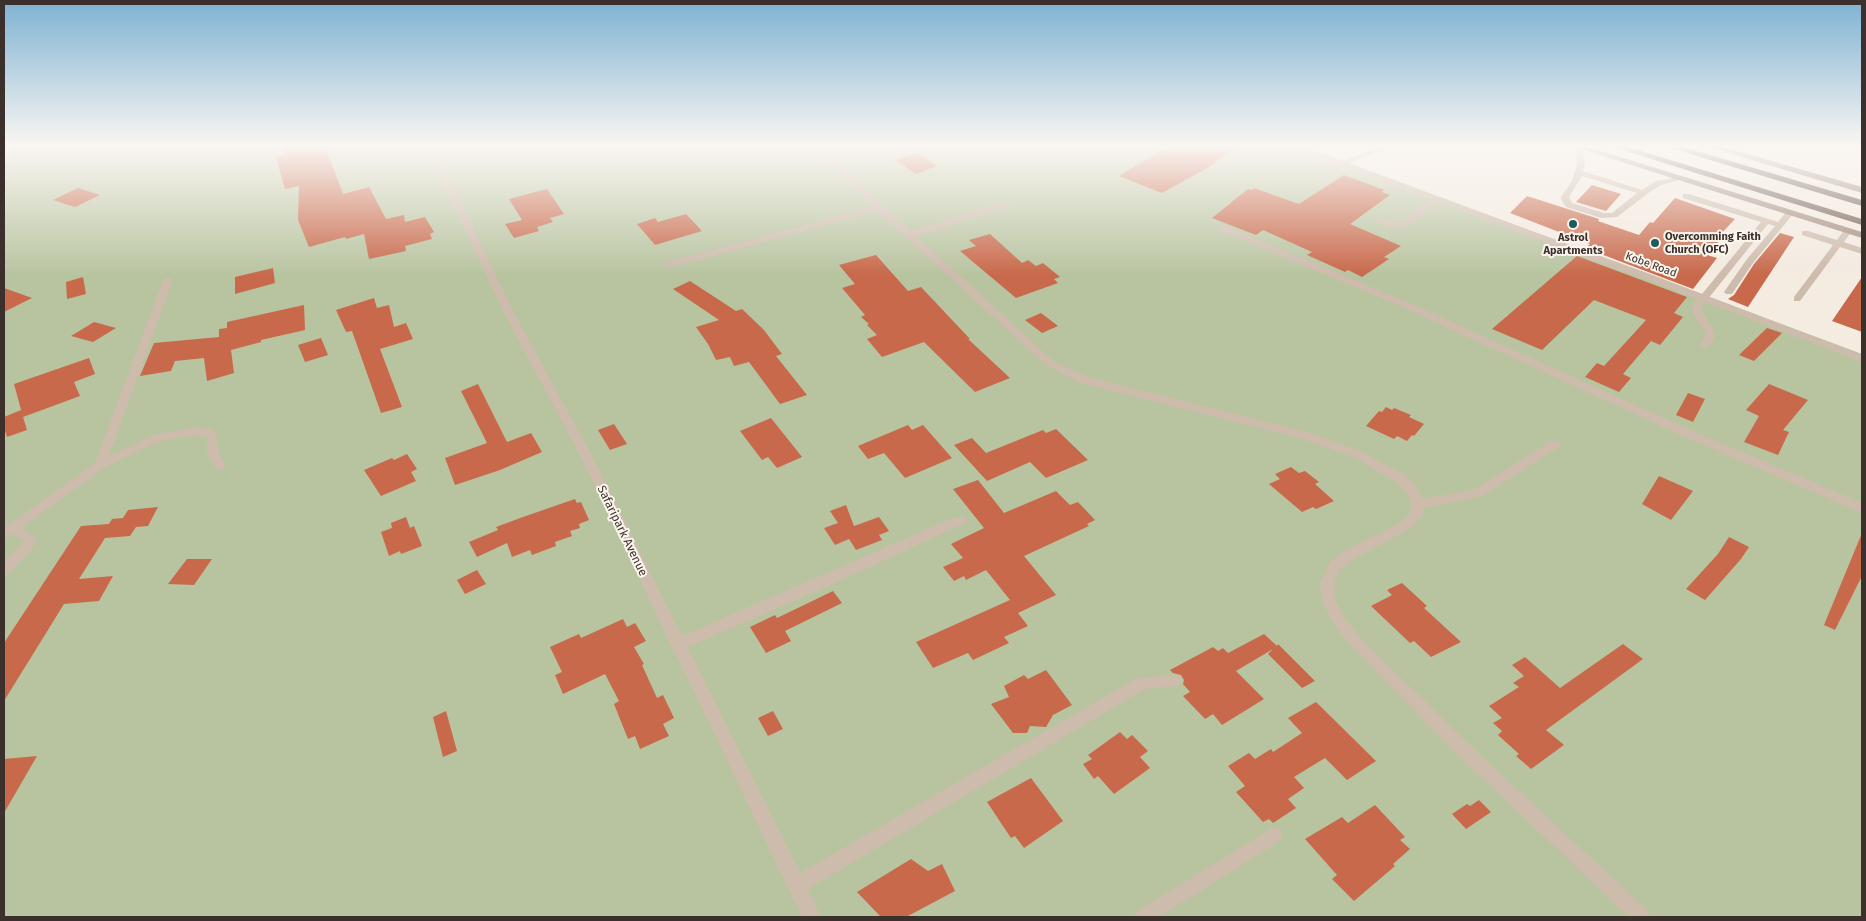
<!DOCTYPE html>
<style>
body{margin:0}
#map{position:relative;width:1866px;height:921px;overflow:hidden;background:#f4ebe1;font-family:"Fira Sans",sans-serif}
canvas{display:block}
.frame{position:absolute;inset:0;border:5px solid #3b302b;pointer-events:none}
</style>
<div id="map">
<canvas width="1866" height="921"></canvas>
<div class="frame"></div>
</div>
<script>
const g = document.querySelector('canvas').getContext('2d');
g.lineJoin = 'round';
function fill(path, color) {
  g.fillStyle = color;
  g.fill(path, 'evenodd');
}
function shape(rows) {
  const path = new Path2D();
  for (const r of rows) {
    path.moveTo(r[0], r[1]);
    for (let i = 2; i < r.length; i += 2) path.lineTo(r[i], r[i + 1]);
  }
  return path;
}
function strokePath(path, color, width, dash) {
  g.strokeStyle = color;
  g.lineWidth = width;
  g.lineCap = dash ? 'butt' : 'round';
  g.setLineDash(dash || []);
  g.stroke(path);
}
function drawText(font, color, halo, rows, align = 'center') {
  g.font = font + ' "Fira Sans",sans-serif';
  g.lineWidth = 4;
  g.setLineDash([]);
  g.textBaseline = 'middle';
  g.strokeStyle = halo;
  g.fillStyle = color;
  for (const [text, x, y, turn = 0] of rows) {
    g.save();
    g.translate(x, y);
    g.rotate((+turn || 0) * Math.PI / 180);
    g.textAlign = isNaN(turn) ? turn : align;
    if (halo) g.strokeText(text, 0, 0);
    g.fillText(text, 0, 0);
    g.restore();
  }
}
fill(shape([
 [4,146,1303,146,1862,354,1862,917,4,917]
]), '#b8c4a0');
fill(shape([
 [283,146,325,146,343,194,369,187,386,219,404,215,405,222,425,217,434,232,430,234,432,239,405,246,406,251,369,259,364,234,346,239,345,237,309,247,298,220,299,186,285,189,276,157,286,155],
 [1169,146,1237,146,1209,167,1162,193,1119,176],
 [916,153,937,166,916,174,895,160],
 [1344,175,1384,190,1382,192,1390,195,1350,224,1401,246,1384,257,1389,259,1362,277,1348,270,1345,272,1307,255,1312,252,1263,230,1256,235,1212,218,1248,189,1252,190,1254,188,1299,204],
 [1592,185,1621,194,1606,211,1576,202],
 [78,188,100,195,75,207,53,200],
 [547,189,564,214,550,218,553,222,537,227,539,231,514,238,505,224,522,220,509,199],
 [1527,196,1599,219,1598,221,1639,235,1650,222,1653,223,1675,198,1735,219,1716,239,1720,240,1707,255,1717,258,1693,289,1585,248,1590,244,1510,213],
 [686,214,702,231,655,245,637,224,655,218,658,222],
 [1780,233,1794,237,1748,307,1728,299,1734,295,1754,264],
 [990,234,1022,263,1028,260,1036,266,1043,263,1060,277,1054,279,1058,283,1016,298,960,251,976,246,969,240],
 [876,255,908,291,921,287,970,339,968,339,1010,378,975,392,924,342,882,357,867,339,877,335,867,325,869,324,861,317,865,315,842,288,855,284,839,265],
 [1577,256,1687,297,1674,313,1683,317,1660,345,1651,341,1623,374,1631,378,1619,392,1585,377,1597,363,1604,366,1646,320,1594,300,1542,350,1492,329],
 [273,268,275,283,235,294,235,277],
 [83,277,86,294,67,299,66,282],
 [1862,277,1862,332,1832,321],
 [690,281,736,311,742,309,764,330,782,354,776,356,807,395,780,404,749,362,734,366,730,357,716,360,708,344,696,327,719,320,673,289],
 [4,288,32,298,4,312],
 [374,298,377,308,389,305,394,327,406,323,413,339,380,349,402,407,381,413,352,331,346,332,336,310],
 [304,305,305,330,261,340,261,342,231,350,234,373,207,381,204,358,175,361,171,371,140,376,154,343,219,337,219,329,227,328,227,322],
 [1041,313,1058,326,1042,333,1025,320],
 [94,322,116,328,93,342,71,336],
 [1767,328,1782,333,1754,361,1739,355],
 [321,338,328,355,305,362,298,345],
 [89,358,95,374,74,382,80,396,23,417,14,384],
 [478,384,507,442,531,433,542,452,500,470,455,485,445,458,487,443,461,391],
 [1769,384,1808,400,1783,430,1789,432,1778,455,1744,442,1759,416,1746,410],
 [1688,393,1705,399,1693,422,1676,415],
 [1386,407,1392,410,1394,408,1411,415,1409,417,1424,424,1414,436,1412,435,1407,441,1397,436,1394,439,1366,426,1379,411,1382,412],
 [21,410,27,430,7,437,4,428,4,417],
 [771,418,802,457,777,468,768,457,762,460,740,431],
 [614,424,627,444,610,450,598,430],
 [908,425,912,430,923,425,952,458,905,478,884,453,868,459,858,446],
 [1056,429,1088,460,1046,478,1030,462,987,481,954,445,972,438,986,453,1043,430,1046,433],
 [407,454,417,469,411,472,416,481,381,496,364,470,392,458,394,460],
 [1291,467,1299,473,1305,471,1319,482,1315,484,1334,501,1316,509,1313,507,1302,512,1269,484,1280,479,1275,474],
 [1659,476,1693,491,1671,520,1642,504],
 [978,480,1004,513,1056,491,1070,505,1078,502,1095,520,1087,524,1089,526,1024,556,1056,595,1018,613,1028,626,1004,637,1009,643,973,660,968,653,933,668,916,642,1010,600,986,570,966,580,964,576,954,581,943,567,963,558,951,544,984,528,953,489],
 [575,499,577,503,581,502,589,520,579,524,580,528,570,531,572,536,555,542,556,546,532,555,530,550,512,557,507,543,477,557,469,542,498,530,496,527,523,517],
 [846,505,854,526,879,517,889,531,879,535,882,540,856,550,849,539,835,545,824,528,838,523,830,511],
 [158,507,148,526,136,527,130,536,105,538,79,579,113,576,99,601,64,604,4,701,4,643,81,526,109,524,112,519,123,518,128,510],
 [406,517,410,528,414,526,422,546,401,554,400,551,389,556,381,532,392,528,391,523],
 [1862,533,1862,576,1835,630,1824,625],
 [1729,537,1749,547,1741,559,1705,600,1686,589,1718,554],
 [187,559,212,559,194,585,168,584],
 [477,570,486,584,465,594,457,580],
 [1402,583,1427,606,1424,608,1461,642,1431,657,1414,641,1410,643,1371,606,1392,595,1387,590],
 [833,591,842,603,785,631,791,641,766,653,750,627,775,615,777,618],
 [623,619,627,627,635,623,646,641,634,647,644,664,642,665,657,698,663,695,674,718,663,724,669,736,640,749,635,736,628,739,614,704,619,701,605,674,563,694,555,675,562,672,550,647,579,634,581,638],
 [1264,634,1277,646,1278,644,1315,681,1302,688,1268,654,1273,649,1236,671,1264,699,1222,725,1213,714,1205,719,1183,696,1190,692,1183,684,1184,680,1181,675,1173,673,1170,670,1213,647,1218,651,1223,648,1228,653],
 [1623,644,1643,659,1546,730,1564,745,1531,769,1516,756,1519,754,1498,735,1502,731,1493,723,1502,718,1489,706,1519,687,1513,683,1524,676,1512,665,1525,657,1560,688],
 [1046,670,1072,705,1053,715,1046,727,1030,726,1027,733,1013,733,991,704,1009,697,1004,686,1024,675,1028,679],
 [1316,702,1376,761,1347,780,1325,758,1294,777,1304,788,1288,799,1296,808,1273,823,1269,819,1263,822,1236,792,1245,786,1228,766,1249,753,1255,759,1271,749,1273,752,1302,733,1288,718],
 [446,711,457,751,443,757,433,717],
 [773,711,783,729,768,736,758,718],
 [1120,732,1127,739,1132,735,1148,751,1140,757,1150,768,1114,794,1098,776,1094,779,1083,764,1092,759,1088,755],
 [37,756,4,813,4,759],
 [1031,778,1063,821,1024,848,1015,836,1011,838,987,802],
 [1479,800,1491,812,1466,829,1452,814,1467,804,1470,806],
 [1375,805,1405,837,1400,840,1410,849,1393,864,1395,866,1354,901,1332,879,1337,875,1305,839,1342,817,1348,823],
 [911,859,928,871,942,864,955,891,906,917,881,917,857,892]
]), '#c8694b');
fill(shape([
 [1382,146,1394,146,1341,166,1334,164,1382,146],
 [1576,146,1583,148,1585,164,1583,171,1642,190,1656,181,1680,177,1684,179,1661,185,1651,191,1617,217,1601,218,1566,207,1562,201,1561,197,1572,181,1577,164,1576,146],
 [1582,176,1637,193,1612,213,1604,213,1572,203,1569,197,1582,176],
 [1683,194,1689,194,1778,222,1787,211,1793,211,1794,213,1753,263,1732,294,1726,294,1724,292,1747,259,1775,226,1768,224,1703,305,1702,311,1716,334,1709,347,1705,348,1700,345,1706,334,1692,311,1693,305,1761,222,1683,198,1683,194],
 [1433,197,1440,199,1406,227,1392,228,1373,221,1377,218,1392,222,1401,222,1433,197],
 [1848,228,1852,231,1844,242,1862,248,1862,254,1840,247,1800,301,1794,301,1794,297,1833,245,1802,235,1802,231,1808,231,1837,240,1845,229,1848,228],
 [168,277,173,280,109,456,153,435,197,427,212,429,216,433,219,453,226,466,220,470,216,469,207,453,207,437,197,435,160,441,104,468,21,528,37,540,30,552,8,574,4,576,4,563,24,541,13,534,4,538,4,528,95,463,163,280,168,277]
]), '#cdbbac');
fill(shape([
 [426,146,434,146,513,311,596,463,682,636,955,517,965,517,967,520,965,523,833,584,688,647,800,873,1137,678,1174,675,1179,676,1182,681,1179,686,1145,689,808,889,821,917,802,917,674,650,670,645,670,643,584,463,503,311,426,146],
 [813,146,822,146,910,231,1006,201,1012,201,1012,205,916,236,1055,362,1089,377,1307,432,1363,452,1408,477,1419,490,1423,499,1475,489,1551,441,1559,441,1561,444,1559,447,1483,496,1424,508,1422,516,1413,527,1354,559,1340,569,1334,583,1336,602,1346,620,1364,641,1474,749,1648,911,1651,917,1629,917,1462,759,1354,649,1336,628,1322,602,1320,583,1330,562,1344,551,1403,521,1409,514,1411,504,1408,495,1398,483,1355,458,1303,439,1081,383,1047,366,877,211,672,267,664,267,664,263,873,207,813,146],
 [1286,146,1299,146,1650,274,1862,355,1862,362,1642,278,1286,146],
 [1222,225,1408,302,1686,428,1862,503,1862,513,1678,434,1400,306,1219,230,1219,226,1222,225],
 [1274,827,1280,829,1283,835,1280,841,1159,917,1134,917,1137,911,1274,827]
]), '#cdbbac');
fill(shape([
 [1571,146,1585,146,1862,232,1862,238,1571,146],
 [1705,146,1720,146,1862,187,1862,193,1705,146]
]), '#a18a7d');
fill(shape([
 [1610,146,1625,146,1862,219,1862,225,1610,146],
 [1664,146,1680,146,1862,200,1862,206,1664,146]
]), '#6c584f');
const sky = g.createLinearGradient(0, 0, 0, 275);
sky.addColorStop(0, '#7eb2d2');
sky.addColorStop(0.53, '#faf6f2');
sky.addColorStop(1, '#faf6f200');
g.fillStyle = sky;
g.fillRect(0, 0, 1866, 275);
for (const [x, y, r, color] of [
 [1573,224,5,"#1f5a5e"],
 [1655,243,5,"#1f5a5e"]
]) {
  const dot = new Path2D();
  dot.arc(x, y, r, 0, 2 * Math.PI);
  g.fillStyle = color;
  g.fill(dot);
  strokePath(dot, '#fbf5ee', 2);
}
drawText('bold 11px', '#3b302b', '#fbf5ee', [
 ["Overcomming Faith",1665,237],
 ["Church (OFC)",1665,250],
 ["Astrol",1573,238,"center"],
 ["Apartments",1573,251,"center"]
], 'left');
drawText('11px', '#3b302b', '#fbf5ee', [
 ["Kobe Road",1651,265,20]
]);
drawText('12px', '#3b302b', '#fbf5ee', [
 ["Safaripark Avenue",622,531,64]
]);
</script>
